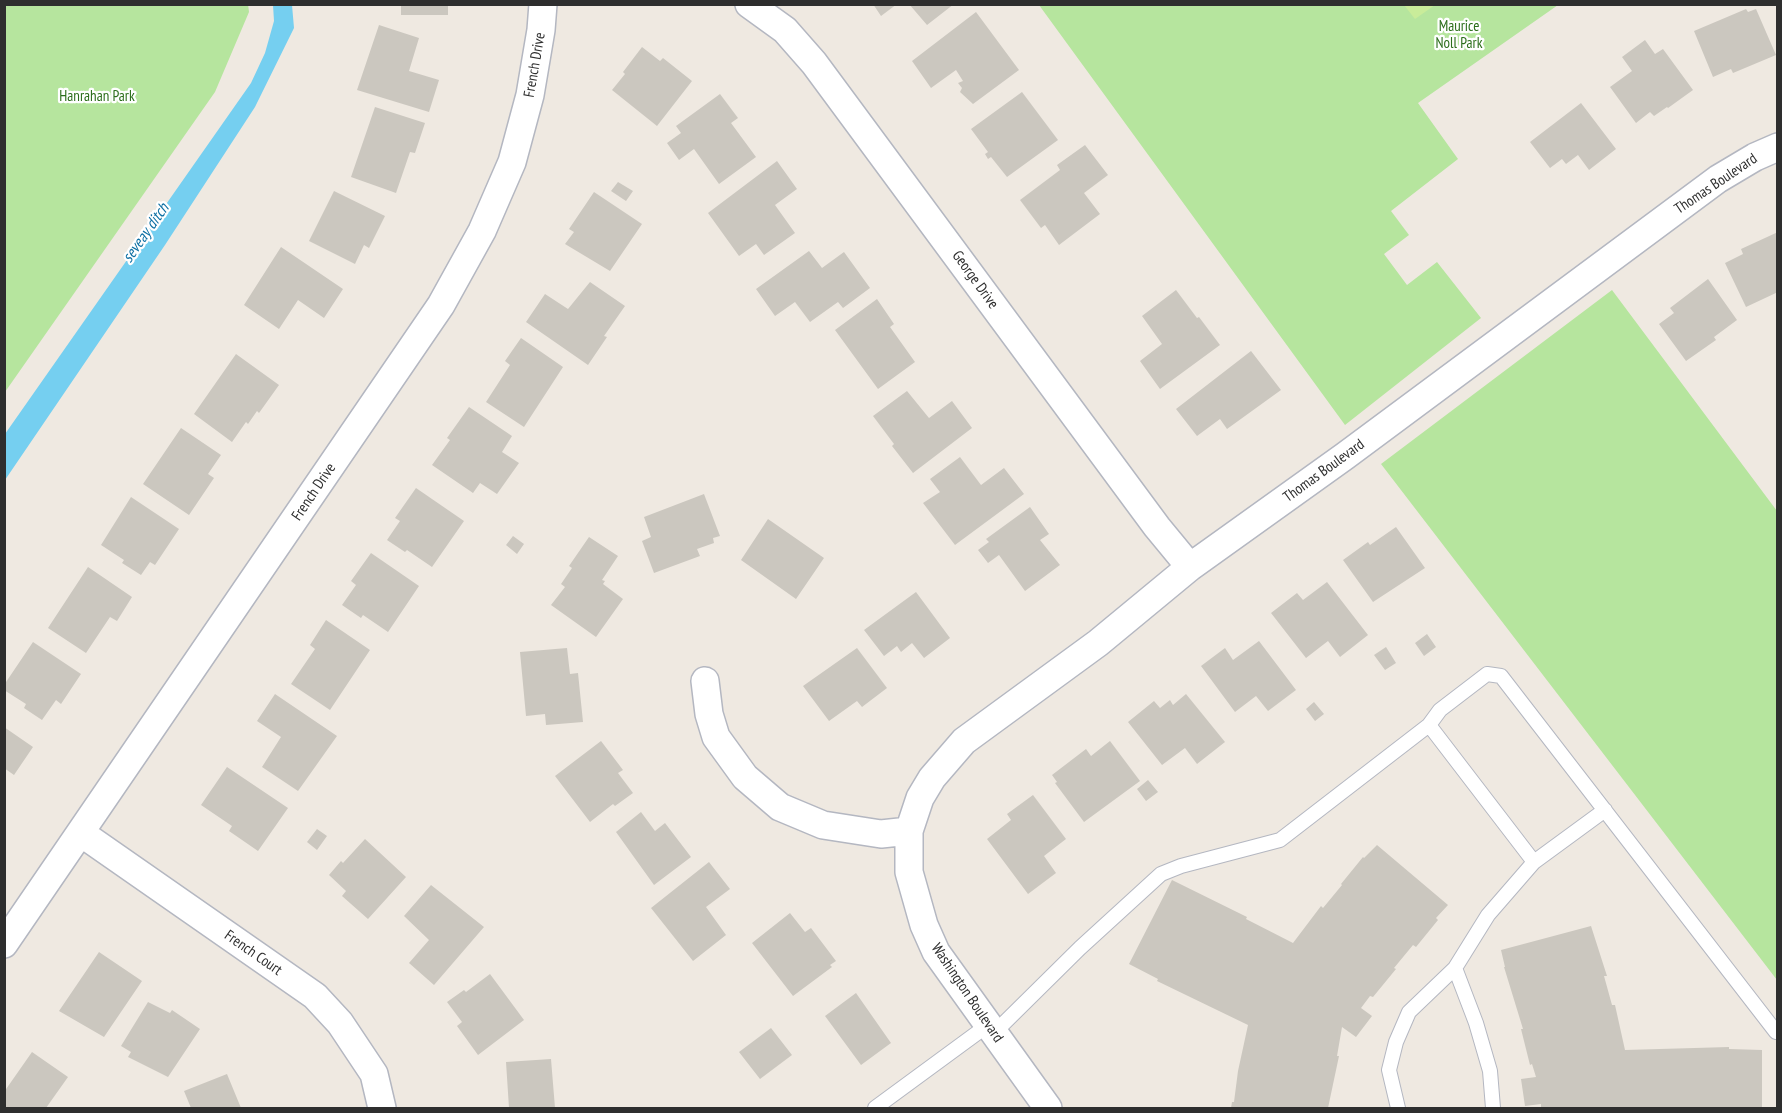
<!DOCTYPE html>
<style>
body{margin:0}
#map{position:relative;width:1782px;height:1113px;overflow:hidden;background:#efe9e1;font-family:"PT Sans Narrow",sans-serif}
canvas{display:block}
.frame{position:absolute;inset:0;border:6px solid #2e2e2e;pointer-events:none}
</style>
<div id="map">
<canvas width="1782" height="1113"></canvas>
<div class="frame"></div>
</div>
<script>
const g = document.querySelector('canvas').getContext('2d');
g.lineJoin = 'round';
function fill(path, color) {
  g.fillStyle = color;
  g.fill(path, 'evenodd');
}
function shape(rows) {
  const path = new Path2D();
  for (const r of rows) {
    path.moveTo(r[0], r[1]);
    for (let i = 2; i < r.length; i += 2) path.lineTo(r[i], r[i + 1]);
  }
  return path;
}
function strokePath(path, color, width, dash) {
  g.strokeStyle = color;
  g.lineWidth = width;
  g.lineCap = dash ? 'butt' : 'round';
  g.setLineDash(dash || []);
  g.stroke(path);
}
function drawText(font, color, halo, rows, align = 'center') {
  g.font = font + ' "PT Sans Narrow",sans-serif';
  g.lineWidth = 4.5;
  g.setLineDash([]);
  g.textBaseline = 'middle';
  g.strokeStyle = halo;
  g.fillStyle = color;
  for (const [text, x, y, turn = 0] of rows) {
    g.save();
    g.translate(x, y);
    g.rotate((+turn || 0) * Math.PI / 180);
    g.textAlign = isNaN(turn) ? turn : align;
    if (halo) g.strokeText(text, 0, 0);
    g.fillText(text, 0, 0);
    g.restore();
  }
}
fill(shape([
 [5,4,248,4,249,12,215,92,5,392],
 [1039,5,1558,5,1418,103,1458,159,1391,211,1409,235,1384,254,1407,285,1437,262,1481,318,1345,425],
 [1612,290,1777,511,1777,980,1381,464]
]), '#b6e59e');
fill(shape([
 [1404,5,1435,5,1415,19]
]), '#c9ec9a');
fill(shape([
 [273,5,292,5,294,28,255,107,165,245,5,480,5,434,251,83,265,53,274,21]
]), '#75cff0');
fill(shape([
 [401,4,448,4,448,15,401,15],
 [873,4,897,4,881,16],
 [909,4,954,4,927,25],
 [1746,9,1748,12,1756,9,1776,55,1733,73,1731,69,1713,77,1694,31],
 [976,12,1019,70,973,104,960,92,962,88,958,83,963,81,956,70,931,88,912,61],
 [379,25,419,38,409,71,439,80,429,112,357,90],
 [1645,40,1655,54,1663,49,1693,90,1668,108,1667,107,1654,116,1650,112,1636,123,1610,87,1632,71,1622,57],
 [642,47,660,61,663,58,692,81,657,126,612,90,625,74,623,72],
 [1022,92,1058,140,1007,177,991,157,988,159,985,154,988,152,971,129],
 [720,94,738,118,731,123,756,157,719,184,694,149,679,160,667,143,681,133,676,126],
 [1581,103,1616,149,1589,170,1578,155,1566,164,1562,159,1550,168,1530,142],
 [375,107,425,123,415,153,410,152,396,193,351,177],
 [1085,145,1108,175,1084,193,1100,214,1059,245,1045,225,1041,228,1020,200,1060,170,1057,165],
 [777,161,797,189,775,205,795,233,764,255,756,244,739,256,708,213],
 [618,182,633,191,626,201,611,191],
 [334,191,385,216,369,248,364,245,355,264,309,241],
 [594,192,642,224,610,271,565,244,574,232,569,229],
 [1778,232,1778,292,1746,307,1725,263,1743,254,1741,249],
 [281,247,343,289,324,318,298,300,279,329,244,305],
 [809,251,822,268,844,252,870,288,843,308,838,302,810,322,795,302,775,316,756,289],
 [1708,279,1737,320,1714,337,1716,340,1686,361,1659,324,1674,313,1670,308],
 [590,282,625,306,604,336,607,337,588,365,526,322,545,294,568,309],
 [1176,290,1197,318,1199,317,1220,345,1160,389,1140,361,1162,344,1142,316],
 [877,299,894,324,890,327,915,362,878,389,835,330],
 [521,338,563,367,524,427,486,402,510,365,505,361],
 [1251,351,1281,390,1227,429,1220,419,1197,436,1176,409],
 [236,354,279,385,259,413,257,411,248,424,246,422,232,442,194,414],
 [907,391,929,418,952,401,972,428,913,473,892,446,894,444,873,416],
 [469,407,512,436,502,452,519,463,497,494,480,483,473,493,432,465,450,440,447,438],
 [181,428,221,455,208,474,214,478,189,515,143,484],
 [960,457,981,485,1004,468,1024,494,955,545,923,503,940,492,930,479],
 [416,488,464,521,432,567,407,550,405,552,387,540,400,521,395,518],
 [704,494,720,536,713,538,714,543,697,549,700,556,654,573,642,541,651,537,644,517],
 [131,497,179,529,155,565,150,562,141,575,122,563,124,560,101,545],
 [1030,507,1049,534,1040,540,1060,565,1025,591,999,555,988,563,978,550,989,542,986,539],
 [768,519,824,558,796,599,741,560],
 [1396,527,1425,568,1373,602,1343,560,1368,542,1370,545],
 [513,536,524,544,517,554,506,545],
 [589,537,618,556,602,580,605,581,603,584,623,599,596,637,551,605,565,587,561,584,572,568,569,566],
 [371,553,419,586,388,632,363,615,361,618,342,605,356,585,351,581],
 [88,567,132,597,117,621,110,617,86,653,48,628],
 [1327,582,1368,635,1340,657,1328,641,1306,658,1271,613,1297,593,1303,600],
 [916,592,950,638,924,658,912,643,901,652,897,646,884,656,864,630],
 [326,620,370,650,330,710,291,684,315,649,310,645],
 [1427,634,1436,647,1424,656,1415,643],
 [1259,641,1296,690,1268,711,1256,696,1235,712,1201,666,1225,648,1233,660],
 [33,642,81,674,61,704,56,700,42,720,24,708,26,704,4,690,4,685],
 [1386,647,1396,663,1385,670,1374,655],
 [567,648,570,674,578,673,583,722,546,725,545,714,526,716,520,652],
 [857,648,887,688,862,707,857,701,829,721,803,686],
 [275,694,337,736,298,791,262,767,281,737,257,721],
 [1186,694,1225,742,1197,764,1185,748,1162,765,1128,722,1154,701,1160,708,1170,700,1173,705],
 [1314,702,1324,714,1315,721,1306,709],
 [4,727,33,747,14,775,4,768],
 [601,741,623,770,618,773,633,793,615,806,613,804,590,822,555,776],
 [1110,741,1140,781,1084,822,1055,783,1057,782,1052,775,1086,749,1091,756],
 [227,767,288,808,258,851,229,831,232,826,201,805],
 [1148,780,1158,792,1146,801,1137,789],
 [1033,795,1066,839,1044,856,1056,873,1028,894,987,839,1011,820,1007,814],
 [641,812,655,831,665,823,691,857,654,885,616,832],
 [317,829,327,836,317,850,307,842],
 [365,839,406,877,368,919,342,896,346,891,329,875,341,861,343,863],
 [1377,845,1448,905,1436,918,1438,920,1416,947,1413,945,1394,968,1396,969,1373,997,1370,996,1361,1008,1372,1016,1356,1037,1342,1027,1337,1056,1339,1056,1328,1108,1231,1108,1232,1102,1234,1102,1238,1071,1248,1025,1157,981,1158,979,1129,964,1172,880,1247,917,1246,919,1293,943,1321,906,1323,908,1342,885,1341,884,1363,857,1364,858],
 [709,862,730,889,706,907,726,935,693,961,651,908],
 [431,885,484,927,434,985,409,963,429,940,404,916],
 [790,913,805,932,811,928,836,961,830,965,832,967,793,996,752,943],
 [1591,926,1607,976,1604,976,1612,1005,1615,1005,1625,1050,1729,1047,1729,1049,1762,1050,1762,1108,1541,1108,1541,1104,1525,1106,1521,1079,1536,1077,1532,1064,1530,1065,1521,1029,1523,1029,1504,967,1505,967,1501,950],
 [99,952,142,981,104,1037,59,1011],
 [490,974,524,1020,478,1055,457,1026,462,1022,447,1002,464,990,466,992],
 [856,993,891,1043,861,1065,825,1016],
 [148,1002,170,1013,172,1010,200,1029,168,1077,128,1057,131,1052,121,1046],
 [771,1028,792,1055,760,1079,739,1052],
 [32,1052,68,1077,46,1108,4,1108,4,1092],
 [551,1059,555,1108,509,1108,506,1062],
 [227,1074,241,1108,191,1108,184,1091]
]), '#cbc7bf');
const service = shape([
 [1534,862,1605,810],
 [1455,968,1476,1023,1490,1071,1493,1108],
 [994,1033,1080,948,1161,874,1181,866,1280,840,1429,725],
 [875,1108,988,1025],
 [1398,1108,1389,1070,1396,1042,1409,1012,1455,968,1488,915,1534,862,1429,725,1440,710,1487,674,1501,676,1776,1032]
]);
const minor = shape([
 [749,4,785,30,814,63,1157,527,1190,567],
 [705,681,709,714,716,737,745,777,780,807,823,825,881,834,909,831],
 [81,833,315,996,340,1023,374,1074,382,1108],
 [4,944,441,305,482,231,512,162,530,95,541,30,543,4],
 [1048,1108,936,952,924,925,909,872,909,831,920,798,932,778,964,741,1098,643,1190,567,1345,456,1718,179,1755,157,1778,147]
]);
strokePath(service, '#b4b7c1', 16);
strokePath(minor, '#b4b7c1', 30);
strokePath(service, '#fff', 14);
strokePath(minor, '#fff', 27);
drawText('15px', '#2c6e1b', '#fff', [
 ["Maurice",1459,27],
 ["Noll Park",1459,44],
 ["Hanrahan Park",97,97]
]);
drawText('15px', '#2e2e2e', '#fff', [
 ["French Drive",535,65,-80],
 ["Thomas Boulevard",1716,184,-34],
 ["George Drive",975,280,54],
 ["Thomas Boulevard",1324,471,-36],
 ["French Drive",314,492,-56],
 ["French Court",253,953,35],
 ["Washington Boulevard",967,993,56]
]);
drawText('italic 16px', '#0d6fa3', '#fff', [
 ["seveay ditch",146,233,-55]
]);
</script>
